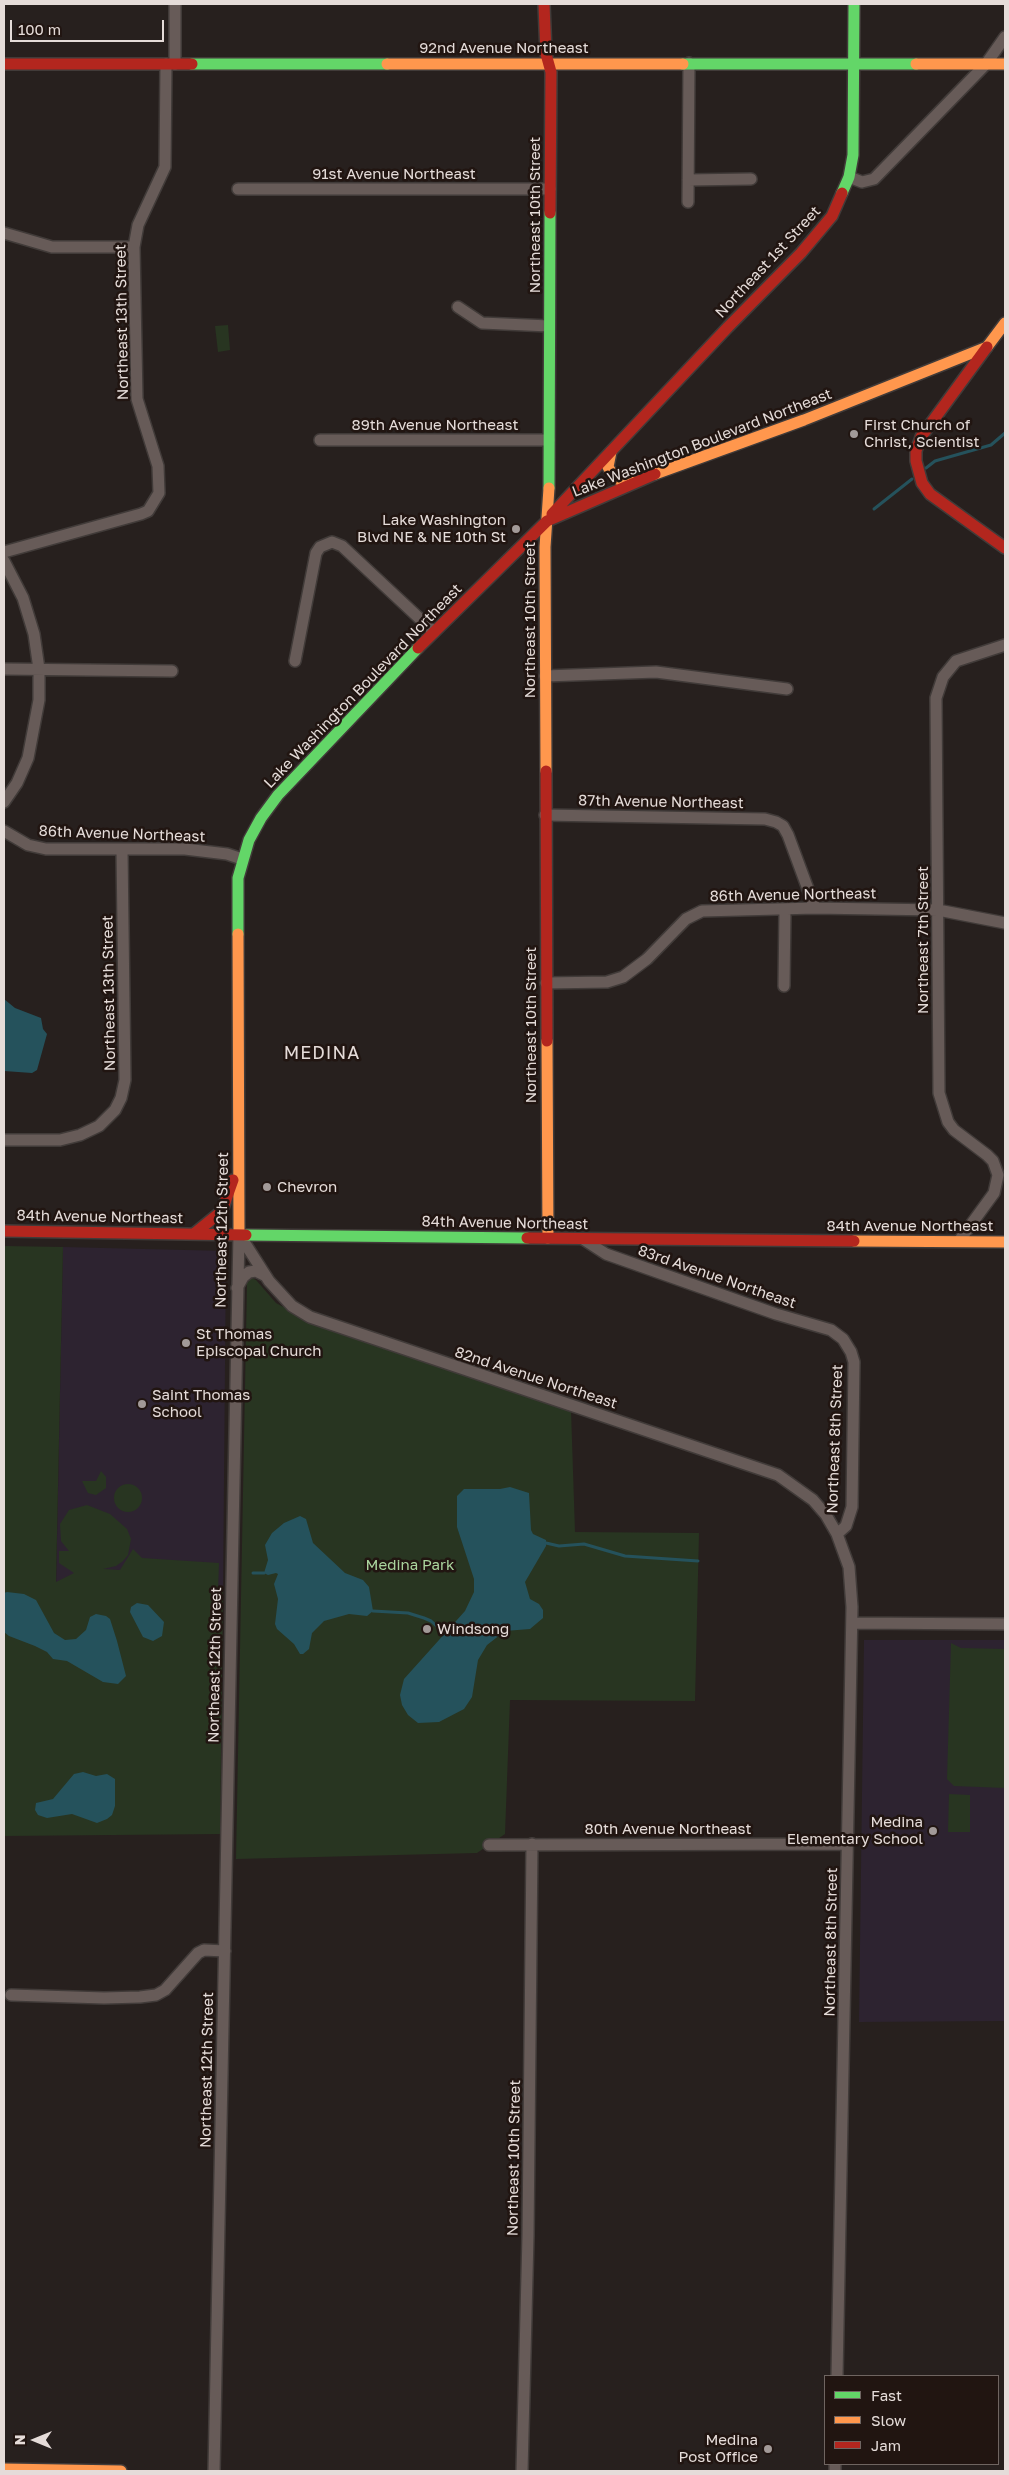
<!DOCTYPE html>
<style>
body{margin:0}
#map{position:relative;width:1009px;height:2475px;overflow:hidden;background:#27201e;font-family:"Golos Text",sans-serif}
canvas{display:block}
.frame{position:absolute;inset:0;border:5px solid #e5dcd9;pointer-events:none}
.legend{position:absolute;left:824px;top:2375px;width:175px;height:90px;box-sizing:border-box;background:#211511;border:1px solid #6f6561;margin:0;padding:6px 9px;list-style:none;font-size:15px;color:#e5dcd9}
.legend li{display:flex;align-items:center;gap:10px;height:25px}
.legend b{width:25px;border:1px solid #6f6561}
.north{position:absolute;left:10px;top:2415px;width:50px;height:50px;-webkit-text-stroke:4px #211511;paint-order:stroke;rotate:270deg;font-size:14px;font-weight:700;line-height:20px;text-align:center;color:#e5dcd9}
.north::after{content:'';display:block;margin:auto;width:18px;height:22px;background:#e5dcd9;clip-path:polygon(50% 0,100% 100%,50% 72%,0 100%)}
.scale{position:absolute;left:10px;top:20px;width:154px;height:22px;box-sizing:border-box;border:2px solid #e5dcd9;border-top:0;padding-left:6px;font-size:15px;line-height:18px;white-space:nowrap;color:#e5dcd9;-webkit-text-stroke:4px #211511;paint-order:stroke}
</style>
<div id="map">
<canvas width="1009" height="2475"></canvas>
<div class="frame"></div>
<ul class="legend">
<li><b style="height:6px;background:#63d668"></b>Fast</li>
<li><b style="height:6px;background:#ff974d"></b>Slow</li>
<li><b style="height:6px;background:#b3261e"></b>Jam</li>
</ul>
<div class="north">N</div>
<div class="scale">100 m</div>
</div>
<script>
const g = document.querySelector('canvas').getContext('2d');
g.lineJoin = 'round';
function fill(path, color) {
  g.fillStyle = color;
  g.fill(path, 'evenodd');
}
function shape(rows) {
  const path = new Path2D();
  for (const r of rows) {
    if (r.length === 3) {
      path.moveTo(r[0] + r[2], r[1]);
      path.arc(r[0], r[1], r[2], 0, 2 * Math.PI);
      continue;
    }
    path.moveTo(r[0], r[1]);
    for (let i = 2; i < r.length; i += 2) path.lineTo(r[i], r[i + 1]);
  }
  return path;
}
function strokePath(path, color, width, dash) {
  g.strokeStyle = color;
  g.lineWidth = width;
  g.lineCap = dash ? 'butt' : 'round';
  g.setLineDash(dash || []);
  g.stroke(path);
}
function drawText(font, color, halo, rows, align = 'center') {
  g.font = font + ' "Golos Text",sans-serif';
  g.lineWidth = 5;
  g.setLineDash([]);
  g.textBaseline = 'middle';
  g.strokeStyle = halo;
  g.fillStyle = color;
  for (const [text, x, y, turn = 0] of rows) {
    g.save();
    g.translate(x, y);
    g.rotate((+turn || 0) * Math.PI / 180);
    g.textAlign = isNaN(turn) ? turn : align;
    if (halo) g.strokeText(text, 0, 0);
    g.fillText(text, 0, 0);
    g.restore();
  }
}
fill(shape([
 [63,1247,226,1251,223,1592,56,1589],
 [864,1640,1005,1640,1005,2021,859,2022]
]), '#2d2330');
fill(shape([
 [228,325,230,350,218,352,215,326],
 [4,1246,63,1247,56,1582,74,1573,59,1563,59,1551,69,1551,61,1541,60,1524,69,1510,87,1505,110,1514,127,1529,131,1539,128,1555,123,1561,116,1566,103,1569,120,1570,133,1549,142,1558,219,1563,218,1591,223,1592,220,1834,4,1836],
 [252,1278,256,1280,276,1303,319,1326,571,1410,575,1532,699,1533,695,1701,510,1700,505,1834,477,1853,236,1859,247,1283],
 [101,1471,106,1477,106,1488,96,1495,88,1493,82,1481,96,1481],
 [128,1498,14],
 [951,1643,961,1648,1005,1649,1005,1788,954,1786,947,1779],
 [949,1794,970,1795,970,1832,948,1832]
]), '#283521');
fill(shape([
 [4,999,15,1008,41,1018,43,1029,47,1034,37,1070,32,1073,4,1071],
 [510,1487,529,1493,531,1530,533,1534,546,1540,546,1546,525,1582,530,1599,539,1604,543,1610,543,1618,530,1629,505,1631,487,1645,478,1660,472,1697,464,1709,439,1722,418,1723,408,1715,402,1705,400,1695,404,1679,465,1611,474,1592,474,1579,457,1527,457,1496,464,1489,500,1489],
 [300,1516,306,1519,313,1543,345,1573,363,1580,369,1587,373,1611,367,1616,349,1614,324,1621,312,1633,309,1649,303,1654,300,1654,294,1644,277,1629,275,1624,278,1599,274,1584,278,1574,276,1573,268,1575,264,1573,268,1560,265,1545,272,1533,284,1523],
 [7,1592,24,1594,36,1600,54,1633,65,1640,76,1639,86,1630,90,1617,96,1614,106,1616,110,1619,117,1641,126,1676,118,1684,103,1682,67,1661,53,1659,47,1652,35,1646,9,1636,4,1632,4,1593],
 [137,1603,148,1605,164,1622,162,1636,153,1641,143,1637,130,1612,131,1607],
 [83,1772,96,1776,107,1774,115,1779,115,1806,112,1815,107,1819,97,1823,72,1814,47,1818,38,1815,35,1810,36,1803,53,1799,74,1774]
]), '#25525c');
strokePath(shape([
 [926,468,935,461,991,445,1005,433],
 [874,509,912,479],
 [546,1543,559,1546,584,1544,625,1556,698,1561],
 [253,1573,264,1573],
 [373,1611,408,1613,424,1618,431,1621,444,1633]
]), '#25525c', 3);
const street = shape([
 [175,4,175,64],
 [849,177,862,182,874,179,986,64,1005,37],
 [688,180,751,179],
 [238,189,550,189],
 [688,202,689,63],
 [4,233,52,247,134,247],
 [458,307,482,323,549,326],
 [320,440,549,440],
 [4,552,141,514,148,511,159,493,158,466,137,399,134,247,138,225,165,167,166,64],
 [4,561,23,598,34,634,39,669,39,700,28,758,17,783,4,802],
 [295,661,316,553,320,547,332,542,342,546,434,632],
 [4,669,172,671],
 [545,676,656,672,787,689],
 [545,815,765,819,776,822,783,826,788,835,815,908],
 [4,831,28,845,46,849,185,849,227,854,242,859],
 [546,983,607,982,623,977,647,959,686,919,702,911,815,908,938,910,1005,923],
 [784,986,785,910],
 [4,1140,60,1140,80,1135,99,1126,115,1110,121,1098,125,1080,122,850],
 [239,1234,269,1281,292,1306,310,1317,778,1475,813,1500,826,1515,837,1534,849,1567,852,1607,837,2376],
 [583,1239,606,1254,776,1314,831,1330,843,1339,851,1352,854,1362,852,1507,846,1526,837,1534],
 [959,1241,994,1193,998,1175,993,1161,987,1155,954,1130,948,1122,939,1093,936,698,943,677,956,661,1005,645],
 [237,1288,243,1277,249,1272,256,1271,264,1275],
 [852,1623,1005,1624],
 [489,1845,847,1844],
 [11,1995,104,1998,140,1997,156,1995,165,1990,198,1953,204,1950,225,1951],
 [835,2464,835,2471],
 [214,2471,239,1234],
 [522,2471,528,2236,532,1844]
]);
const fast = shape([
 [192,64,387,64],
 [683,64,916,64],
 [842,193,849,177,853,155,854,4],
 [549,488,550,213],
 [238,934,238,878,249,840,261,818,278,795,418,648],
 [246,1235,527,1238]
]);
const slow = shape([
 [387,64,683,64],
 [916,64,1005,64],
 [611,452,608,467,615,478,628,483,634,482],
 [655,474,804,420,987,347,1005,323],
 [546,771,545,547,549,488],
 [238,934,239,1234],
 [547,1041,548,1238],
 [854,1241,1005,1242],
 [4,2469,121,2471]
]);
const jam = shape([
 [544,4,546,54,551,72,550,213],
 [4,64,192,64],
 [987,347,921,437,916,451,916,461,922,483,930,494,1005,548],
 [552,514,728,327,801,253,832,216,842,193],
 [418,648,547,521,655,474],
 [546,771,547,1041],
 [4,1231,246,1235],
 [195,1233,222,1211,233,1180],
 [527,1238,854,1241]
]);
strokePath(street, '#413b39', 14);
strokePath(fast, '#413b39', 14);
strokePath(slow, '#413b39', 14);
strokePath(jam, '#413b39', 14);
strokePath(street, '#675b58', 11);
strokePath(fast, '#63d668', 11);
strokePath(slow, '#ff974d', 11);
strokePath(jam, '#b3261e', 11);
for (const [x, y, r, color] of [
 [854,434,5,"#a29a98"],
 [516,529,5,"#a29a98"],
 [267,1187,5,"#a29a98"],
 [186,1343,5,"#a29a98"],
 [142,1404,5,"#a29a98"],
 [427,1629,5,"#a29a98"],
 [933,1831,5,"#a29a98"],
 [768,2449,5,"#a29a98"]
]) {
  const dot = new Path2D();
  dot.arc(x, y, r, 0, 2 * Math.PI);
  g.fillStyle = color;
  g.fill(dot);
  strokePath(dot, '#211511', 2);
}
drawText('15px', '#e5dcd9', '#211511', [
 ["92nd Avenue Northeast",504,48],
 ["91st Avenue Northeast",394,174],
 ["Northeast 10th Street",535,215,-90],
 ["Northeast 1st Street",768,262,-47],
 ["Northeast 13th Street",122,322,-91],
 ["89th Avenue Northeast",435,425],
 ["Lake Washington Boulevard Northeast",702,443,-21],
 ["Northeast 10th Street",530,620,-90],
 ["Lake Washington Boulevard Northeast",363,686,-46],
 ["87th Avenue Northeast",661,802,1],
 ["86th Avenue Northeast",122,834,2],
 ["86th Avenue Northeast",793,895,-1],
 ["Northeast 7th Street",923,940,-90],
 ["Northeast 13th Street",109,993,-91],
 ["Northeast 10th Street",531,1025,-90],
 ["84th Avenue Northeast",100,1217,1],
 ["84th Avenue Northeast",505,1223,1],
 ["84th Avenue Northeast",910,1226],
 ["Northeast 12th Street",222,1230,-89],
 ["83rd Avenue Northeast",717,1277,19],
 ["82nd Avenue Northeast",536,1378,18],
 ["Northeast 8th Street",835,1439,-88],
 ["Northeast 12th Street",215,1665,-89],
 ["80th Avenue Northeast",668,1829],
 ["Northeast 8th Street",831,1942,-89],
 ["Northeast 12th Street",207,2070,-89],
 ["Northeast 10th Street",514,2158,-89]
]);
drawText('15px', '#e5dcd9', '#211511', [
 ["First Church of",864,425],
 ["Christ, Scientist",864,442],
 ["Lake Washington",506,520,"right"],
 ["Blvd NE & NE 10th St",506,537,"right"],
 ["Chevron",277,1187],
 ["St Thomas",196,1334],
 ["Episcopal Church",196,1351],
 ["Saint Thomas",152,1395],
 ["School",152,1412],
 ["Windsong",437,1629],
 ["Medina",923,1822,"right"],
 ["Elementary School",923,1839,"right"],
 ["Medina",758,2440,"right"],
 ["Post Office",758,2457,"right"]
], 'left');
drawText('15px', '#aad49d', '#211511', [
 ["Medina Park",410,1565]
]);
g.letterSpacing = '1px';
drawText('18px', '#e5dcd9', '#211511', [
 ["MEDINA",322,1053]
]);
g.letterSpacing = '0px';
</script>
